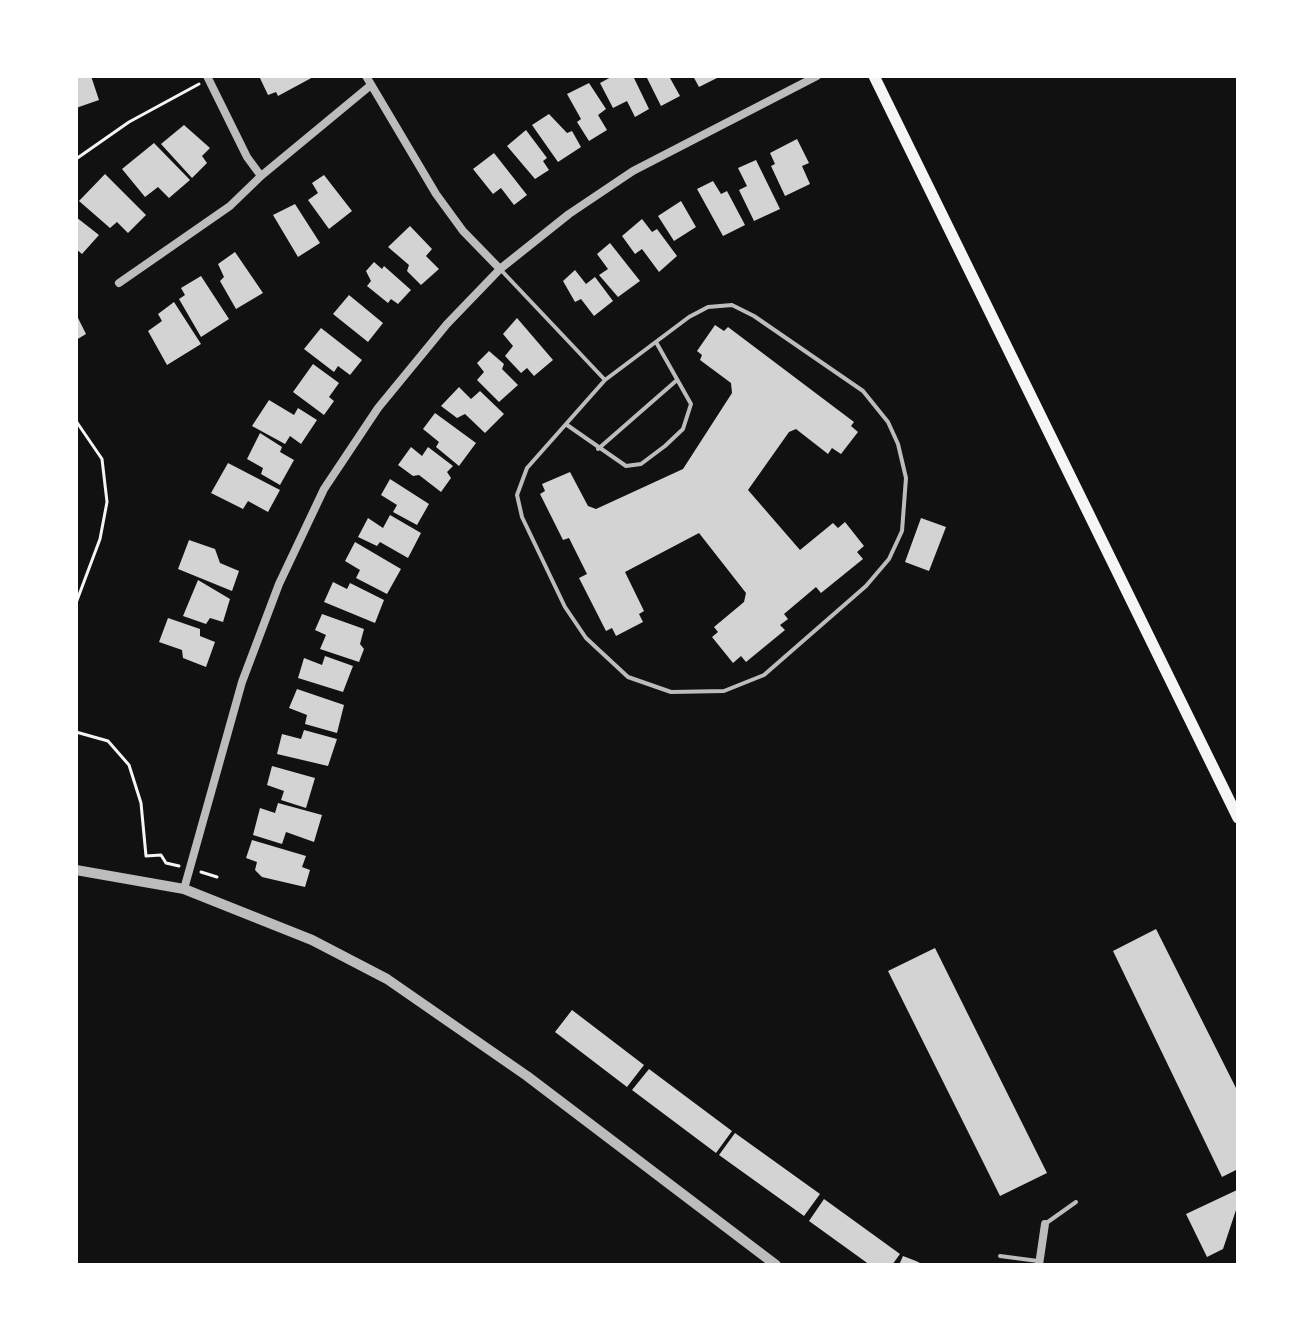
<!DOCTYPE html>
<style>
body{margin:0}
#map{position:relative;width:1314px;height:1341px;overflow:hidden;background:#111;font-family:"Nunito Sans",sans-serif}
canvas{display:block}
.frame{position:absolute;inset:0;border:78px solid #fff;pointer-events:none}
</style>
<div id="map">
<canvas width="1314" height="1341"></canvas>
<div class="frame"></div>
</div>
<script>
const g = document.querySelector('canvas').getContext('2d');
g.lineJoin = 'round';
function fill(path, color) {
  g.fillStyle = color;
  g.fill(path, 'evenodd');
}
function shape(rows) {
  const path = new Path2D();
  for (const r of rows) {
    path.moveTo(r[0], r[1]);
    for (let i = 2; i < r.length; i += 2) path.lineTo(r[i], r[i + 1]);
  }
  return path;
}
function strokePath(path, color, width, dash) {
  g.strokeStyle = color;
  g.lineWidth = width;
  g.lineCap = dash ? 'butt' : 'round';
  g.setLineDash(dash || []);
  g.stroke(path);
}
fill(shape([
 [76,76,91,76,99,100,76,108],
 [259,76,315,76,278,96,276,92,268,95],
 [613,76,633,76,649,109,635,117,627,101,613,108,600,83],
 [646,76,675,76,670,78,680,96,661,106],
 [693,76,721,76,699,87],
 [589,83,606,109,598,115,607,130,589,141,577,122,581,119,567,94],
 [549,114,567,133,572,131,581,147,558,162,532,125],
 [184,125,210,148,202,156,207,163,192,178,161,144],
 [526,130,547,158,543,161,549,170,535,179,507,146],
 [797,139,809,163,802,166,810,184,785,196,771,166,775,164,770,153],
 [154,143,190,180,169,198,158,187,145,197,122,169],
 [494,153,527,195,514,205,501,188,493,194,473,169],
 [756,160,780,209,754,221,739,190,747,186,738,168],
 [105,174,146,215,128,233,117,222,110,228,79,201],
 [324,175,352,211,329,229,308,200,318,193,312,183],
 [713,181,721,194,727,191,745,225,723,236,697,189],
 [681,201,696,227,674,241,658,216],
 [295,204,320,243,298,257,273,215],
 [76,217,99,235,82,254,76,249],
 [642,219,652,232,657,229,677,256,659,272,642,249,635,254,622,236],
 [410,226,432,249,426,256,439,269,421,285,407,271,409,265,388,247],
 [610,243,640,281,618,297,599,275,608,269,597,254],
 [235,252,263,293,236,309,220,281,224,277,218,264],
 [374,262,382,269,384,266,411,290,398,304,391,299,388,303,367,286,371,281,366,271],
 [575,270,586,284,595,277,613,301,594,316,581,299,575,302,563,281],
 [201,276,229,319,201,337,179,299,185,295,181,288],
 [349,295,383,323,368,342,333,314],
 [174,302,201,344,167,365,148,331,162,321,158,314],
 [76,314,86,334,76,340],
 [517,318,553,360,534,376,527,368,521,373,505,356,513,346,503,334],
 [715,325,724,331,728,327,854,422,851,426,858,432,841,454,832,448,828,454,796,429,789,432,748,490,800,550,833,523,838,528,845,522,864,546,857,552,863,559,821,593,816,587,784,614,788,619,780,625,785,630,746,662,741,656,733,663,712,637,718,632,714,627,744,602,746,593,699,533,625,572,644,611,639,614,643,622,616,636,612,628,606,631,579,578,587,574,569,538,563,540,540,494,545,491,542,484,570,472,588,506,596,509,683,469,732,393,731,383,700,360,702,355,697,351],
 [321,328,362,360,350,375,338,366,334,372,304,349],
 [489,351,504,364,502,369,518,385,499,402,477,380,484,372,477,363],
 [313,364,339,383,329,397,334,401,324,415,293,392],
 [459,387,471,399,480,391,504,414,485,433,465,414,457,418,441,406],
 [269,400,294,415,298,408,317,420,301,444,290,436,285,444,252,426],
 [435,413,476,443,459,466,436,447,439,442,423,429],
 [260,433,282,447,280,452,294,460,280,485,261,474,263,468,247,459],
 [411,447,422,456,428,447,453,466,447,472,451,478,441,492,419,475,413,476,398,465],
 [228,463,280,490,268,512,248,501,243,509,211,493],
 [390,479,429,504,417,525,393,512,397,505,381,495],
 [390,515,421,533,408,558,380,542,377,546,358,537,368,518,383,528],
 [921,518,946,527,929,571,905,562],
 [189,540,215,549,220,563,239,571,232,591,178,569],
 [355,542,401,569,387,594,356,578,360,570,345,561],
 [198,580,230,599,223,622,210,618,206,624,183,616],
 [333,582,347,589,350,583,384,600,375,623,324,602],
 [322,614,364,629,360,644,364,649,359,662,320,649,326,635,315,630],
 [168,618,200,629,200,636,215,642,206,667,183,658,182,650,159,642],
 [325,656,353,666,343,692,298,678,304,658,322,665],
 [297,689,344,705,337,733,305,724,307,715,289,708],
 [304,730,337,739,328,766,277,754,282,734,301,739],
 [272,766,315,778,306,808,281,800,284,791,267,785],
 [278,803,322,815,314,842,286,832,282,844,253,835,260,808,275,813],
 [252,840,306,856,302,867,310,870,305,887,262,877,255,870,257,862,246,858],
 [1156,929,1238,1092,1238,1169,1222,1177,1113,951],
 [935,948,1047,1173,1000,1196,888,971],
 [572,1010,644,1065,627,1087,555,1032],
 [649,1069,732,1131,716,1153,632,1090],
 [735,1133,820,1194,804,1216,719,1155],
 [1237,1190,1238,1204,1223,1249,1207,1257,1186,1214],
 [824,1199,900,1254,892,1265,870,1265,809,1221],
 [903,1256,916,1261,924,1265,899,1265]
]), '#d3d3d3');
strokePath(shape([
 [76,159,129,122,199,84],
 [76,421,102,459,107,502,100,539,76,603],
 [76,732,108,741,129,765,141,803,146,856,161,855,166,863,179,866],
 [201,872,217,877]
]), '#f5f5f5', 3);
strokePath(shape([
 [500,269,605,380],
 [732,305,754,316,863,391,888,422,898,444,906,478,902,531,889,559,866,586,764,675,724,691,671,692,628,677,586,638,565,607,522,517,517,495,527,468,605,380,689,317,708,307,732,305],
 [567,425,626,466,641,464,665,446,683,429,691,404,656,342],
 [598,449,677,380],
 [1045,1224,1076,1202],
 [1000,1256,1038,1261]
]), '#bcbcbc', 4);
strokePath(shape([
 [207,76,247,157,261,176],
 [366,76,436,194,463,231,500,269],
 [119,283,230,206,261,176,371,85],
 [184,889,242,682,279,584,324,489,378,408,447,324,500,269,569,214,633,171,817,76],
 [1039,1265,1045,1224]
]), '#bcbcbc', 8);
strokePath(shape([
 [76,870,184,889,312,940,387,979,527,1076,776,1265]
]), '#bcbcbc', 10);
strokePath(shape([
 [874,76,1238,818]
]), '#f5f5f5', 11);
</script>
